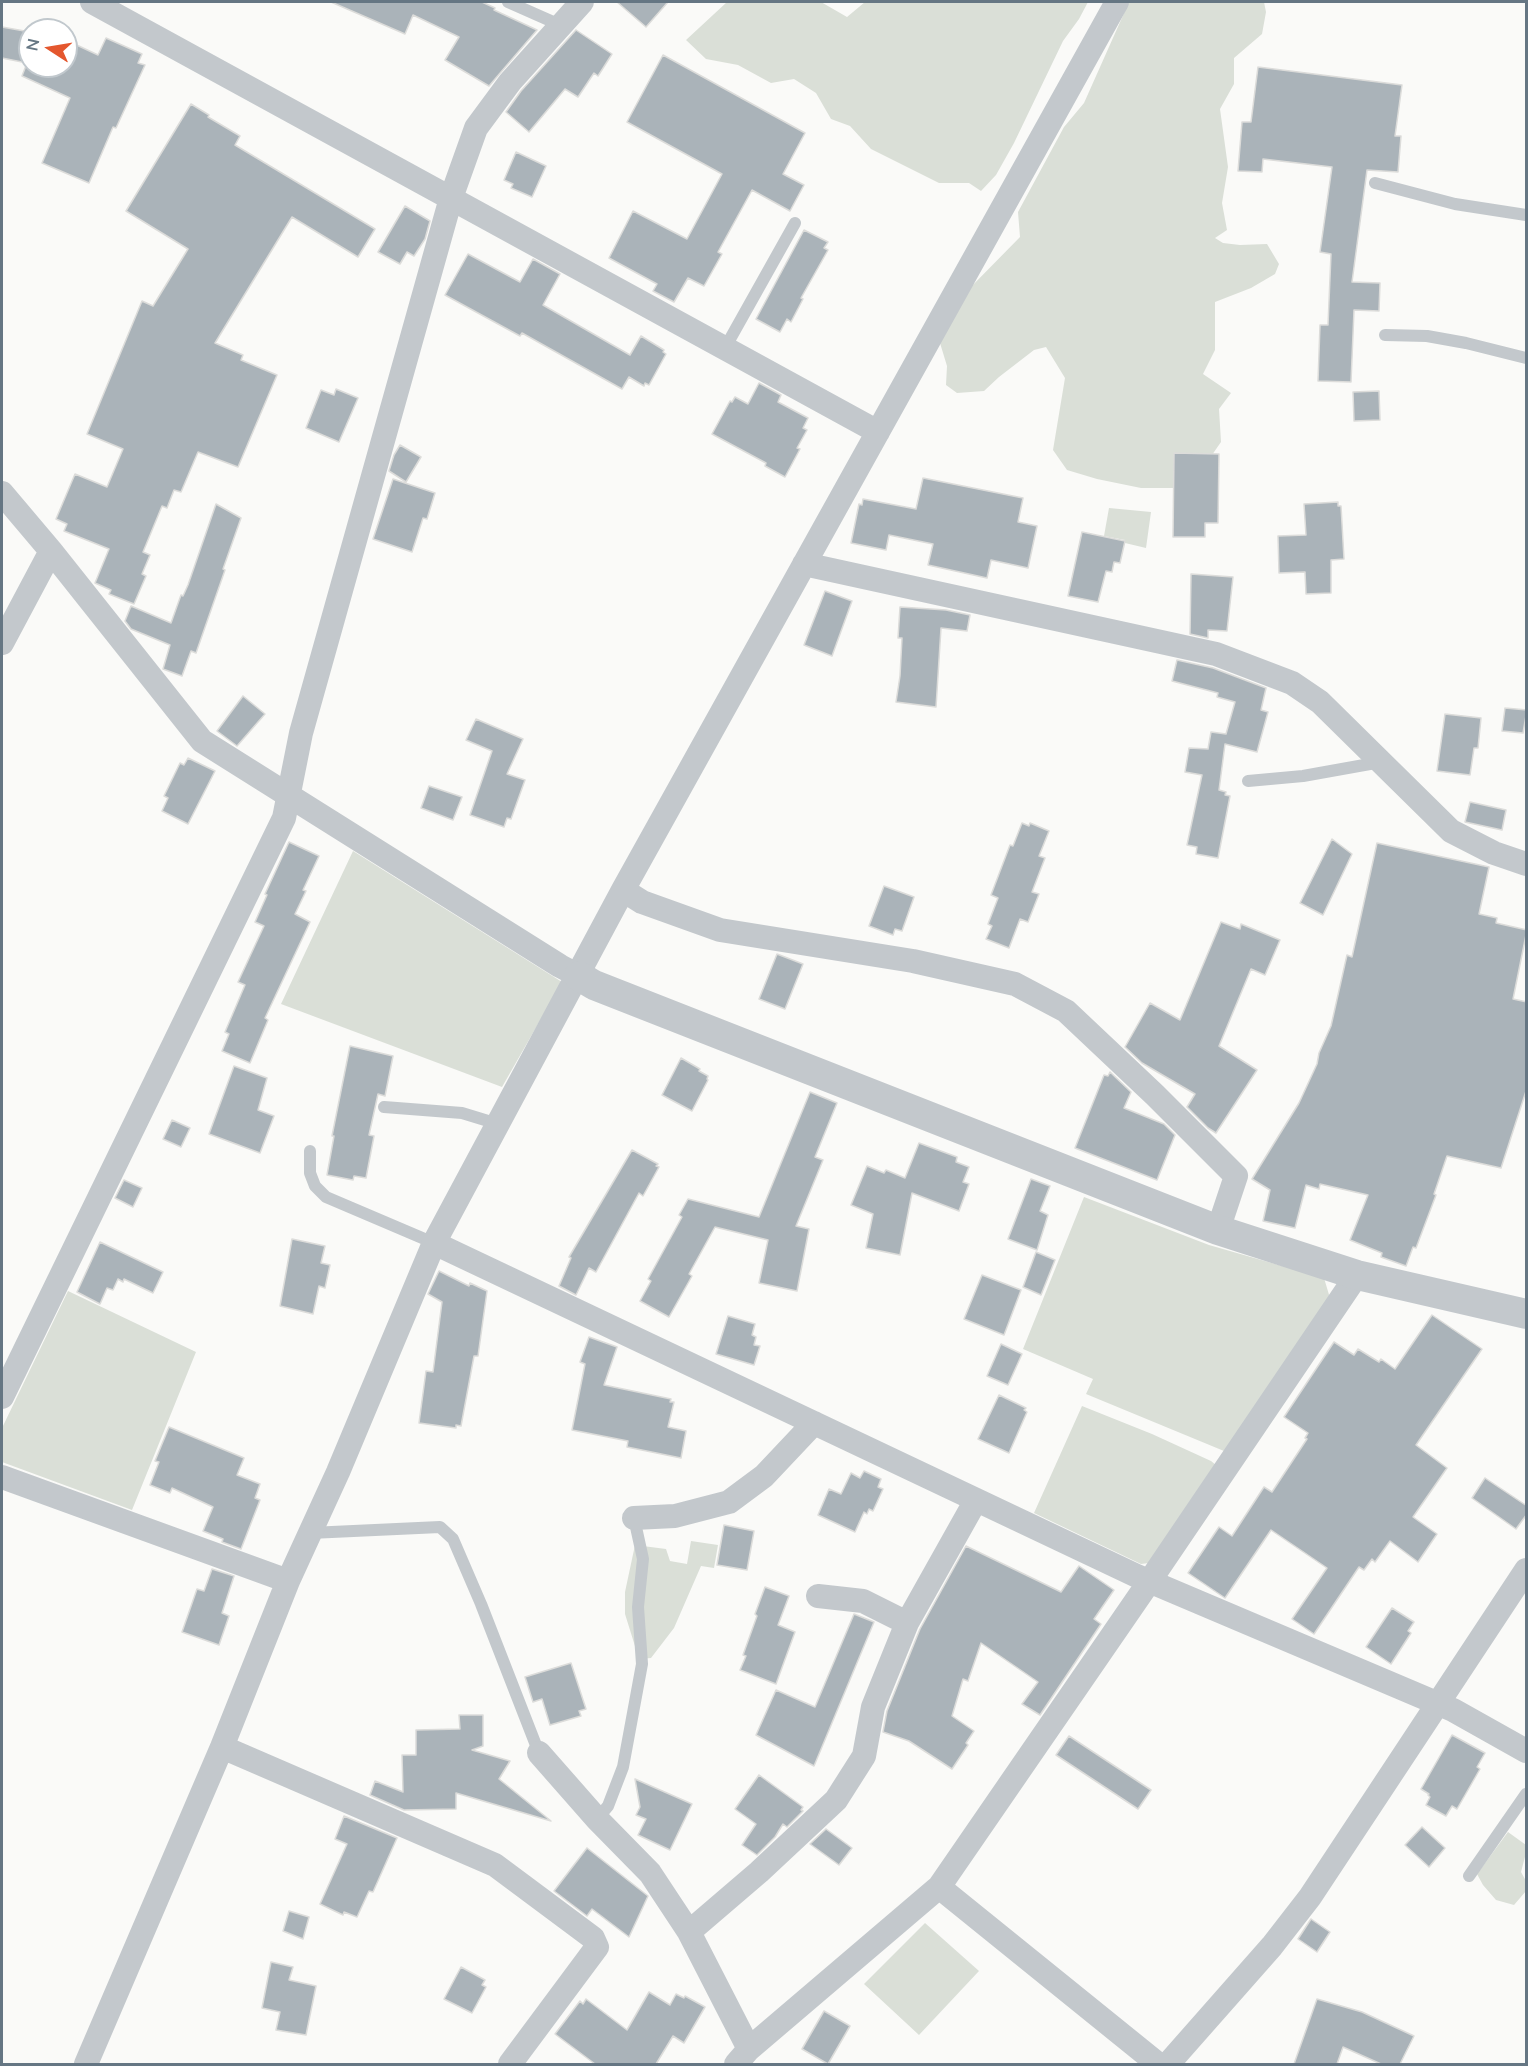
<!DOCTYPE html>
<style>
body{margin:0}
#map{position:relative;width:1528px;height:2066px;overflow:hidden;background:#fafaf8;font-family:Mulish,sans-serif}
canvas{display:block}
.frame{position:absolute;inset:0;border:3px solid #657683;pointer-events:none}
.north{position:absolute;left:18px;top:18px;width:60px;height:60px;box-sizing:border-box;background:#fff;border:2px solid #c1c8cd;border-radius:50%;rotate:282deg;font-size:16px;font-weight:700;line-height:24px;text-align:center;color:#657683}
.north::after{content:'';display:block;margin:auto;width:21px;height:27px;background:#e4572e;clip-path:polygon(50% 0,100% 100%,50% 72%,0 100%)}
</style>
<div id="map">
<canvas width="1528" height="2066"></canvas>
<div class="frame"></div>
<div class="north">N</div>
</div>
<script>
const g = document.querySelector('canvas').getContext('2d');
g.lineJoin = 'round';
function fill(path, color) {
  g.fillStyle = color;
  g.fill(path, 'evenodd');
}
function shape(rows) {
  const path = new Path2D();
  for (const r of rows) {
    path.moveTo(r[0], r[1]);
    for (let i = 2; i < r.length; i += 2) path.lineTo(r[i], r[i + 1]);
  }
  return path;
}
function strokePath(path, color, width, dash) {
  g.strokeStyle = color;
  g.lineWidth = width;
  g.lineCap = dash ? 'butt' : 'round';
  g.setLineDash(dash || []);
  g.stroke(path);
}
fill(shape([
 [727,2,821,2,847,17,865,2,1088,2,1079,19,1063,41,1014,143,996,175,981,191,969,183,939,183,871,149,850,126,831,119,816,93,794,79,771,83,738,65,706,59,686,40],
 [1129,2,1264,2,1266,12,1262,34,1234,58,1234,84,1220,109,1228,167,1222,203,1227,230,1215,238,1223,243,1240,245,1267,244,1279,264,1275,274,1251,288,1215,302,1215,350,1203,374,1231,393,1219,409,1221,442,1205,465,1176,488,1141,488,1097,479,1067,470,1053,450,1065,378,1046,347,1034,350,999,377,984,391,957,393,946,385,947,366,940,343,964,294,1020,237,1018,212,1064,127,1084,103],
 [1109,508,1151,512,1146,548,1125,543,1125,540,1104,536],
 [353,851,562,982,502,1087,281,1004],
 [1084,1197,1209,1245,1324,1278,1330,1298,1224,1451,1086,1394,1093,1379,1023,1349],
 [68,1291,196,1352,132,1510,2,1462,2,1428],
 [1082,1406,1152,1434,1211,1461,1216,1465,1149,1563,1141,1564,1034,1513],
 [691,1541,718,1545,714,1568,701,1566,674,1628,651,1658,639,1659,625,1614,625,1592,635,1545,666,1549,670,1561,687,1564],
 [1508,1832,1526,1845,1526,1853,1521,1872,1526,1881,1526,1891,1514,1905,1496,1900,1483,1885,1477,1874],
 [925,1923,979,1971,919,2035,864,1984]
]), '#dadfd7');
const building = shape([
 [331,2,482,2,495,8,494,10,537,30,489,86,445,60,459,37,413,15,405,34,331,2],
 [617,2,668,2,646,27,617,2],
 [2,27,30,32,30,66,66,66,66,40,98,55,106,38,142,54,138,63,145,65,116,128,113,127,89,183,42,163,70,98,22,76,27,63,2,58,2,27],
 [576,30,612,54,598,76,594,73,578,97,565,89,529,132,506,112,521,91,576,30],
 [663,55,805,133,783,174,804,185,790,211,752,190,718,252,722,254,704,286,688,278,674,302,653,291,657,284,609,258,633,211,687,239,722,174,627,122,663,55],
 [1258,67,1402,85,1395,136,1401,136,1398,172,1367,170,1352,282,1380,283,1379,311,1354,310,1351,382,1318,381,1320,325,1328,325,1331,254,1320,252,1332,167,1263,159,1262,172,1238,171,1242,122,1251,122,1258,67],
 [191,104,209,115,208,117,240,136,235,145,375,229,358,257,292,217,215,343,243,355,241,360,277,375,238,467,198,452,181,492,174,490,167,508,162,506,143,552,150,555,142,574,146,576,134,604,109,594,111,590,95,583,109,549,64,531,67,524,56,519,75,474,107,487,123,449,87,434,142,301,153,306,188,249,126,211,191,104],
 [516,152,546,166,532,197,511,188,513,184,504,180,516,152],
 [405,206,430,221,425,239,414,256,407,252,400,264,378,252,405,206],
 [804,230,828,242,824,248,828,250,801,298,803,299,791,322,787,319,780,332,756,319,804,230],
 [468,254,520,282,533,259,560,274,543,305,630,355,641,336,664,350,663,352,666,354,649,385,645,383,644,386,629,377,622,389,522,333,520,336,445,295,468,254],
 [759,383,781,395,778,402,808,418,803,428,807,430,797,448,800,449,785,477,765,466,766,463,712,434,730,401,732,402,735,397,748,404,759,383],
 [336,389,358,398,339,442,306,428,321,390,334,395,336,389],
 [1379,391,1380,420,1354,421,1353,392,1379,391],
 [400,445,421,457,406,482,389,471,394,455,400,445],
 [1174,453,1219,454,1218,523,1205,523,1205,537,1173,537,1174,453],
 [923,478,1023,498,1018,522,1037,526,1028,568,991,560,987,578,928,565,933,544,889,535,886,550,851,543,859,504,862,505,863,499,916,509,923,478],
 [393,479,435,493,427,519,423,518,412,552,373,539,393,479],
 [1338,502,1338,506,1341,506,1344,559,1331,560,1331,593,1306,594,1305,572,1279,573,1278,536,1306,535,1304,504,1338,502],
 [216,504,241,518,223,569,225,570,196,653,191,651,182,676,163,669,170,645,131,629,125,621,131,606,171,623,181,595,183,596,188,585,216,504],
 [1082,532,1125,541,1120,563,1114,562,1112,572,1106,571,1098,602,1068,596,1082,532],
 [1191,574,1233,577,1227,631,1208,630,1208,638,1190,634,1191,574],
 [825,591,852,601,832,656,804,645,825,591],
 [900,607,946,610,970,615,967,631,941,628,936,707,896,702,900,676,902,638,898,638,900,607],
 [1177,660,1213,668,1266,688,1261,710,1268,712,1257,752,1225,744,1219,790,1226,792,1225,795,1230,796,1218,858,1196,854,1197,847,1187,845,1202,775,1185,772,1189,748,1208,749,1211,732,1226,734,1235,702,1217,697,1218,693,1172,681,1177,660],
 [243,696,265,714,237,746,217,731,243,696],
 [1505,708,1527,710,1523,733,1502,731,1505,708],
 [1445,714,1481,718,1478,748,1474,748,1470,775,1437,771,1445,714],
 [476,719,523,739,507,774,525,780,511,819,507,818,504,827,470,815,492,751,466,740,476,719],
 [188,758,215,771,188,824,162,811,168,798,164,796,180,763,184,765,188,758],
 [429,786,462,797,453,820,421,808,429,786],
 [1470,802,1506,810,1502,830,1465,822,1470,802],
 [1022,823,1029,826,1030,823,1049,831,1039,856,1045,858,1032,892,1039,894,1028,922,1020,919,1009,948,986,939,992,926,988,924,998,898,991,895,1010,845,1013,846,1022,823],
 [1332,839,1352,854,1323,915,1300,903,1332,839],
 [289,842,319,856,303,890,306,891,295,914,310,922,265,1018,268,1020,250,1063,222,1051,229,1034,225,1032,245,985,238,982,264,926,255,922,267,895,265,894,289,842],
 [1377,843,1489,867,1479,914,1497,918,1496,923,1527,930,1513,999,1527,1002,1527,1088,1501,1168,1447,1156,1434,1194,1436,1195,1416,1248,1413,1247,1406,1266,1381,1257,1382,1253,1350,1240,1368,1195,1320,1184,1319,1189,1306,1185,1295,1228,1263,1221,1270,1190,1252,1179,1299,1103,1317,1064,1319,1053,1331,1026,1347,955,1352,957,1377,843],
 [884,886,914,897,902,931,895,929,893,935,869,926,884,886],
 [1221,922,1240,929,1241,924,1280,940,1265,975,1251,969,1219,1046,1257,1070,1216,1133,1208,1128,1187,1107,1195,1094,1142,1063,1125,1047,1150,1003,1180,1020,1221,922],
 [777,954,803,964,785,1009,759,999,777,954],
 [350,1046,393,1056,385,1096,378,1094,369,1135,374,1136,366,1178,354,1176,353,1180,327,1175,334,1136,332,1136,350,1046],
 [681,1058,700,1069,699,1071,708,1076,707,1079,708,1080,692,1111,662,1095,681,1058],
 [234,1066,267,1078,258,1110,274,1116,260,1153,209,1134,234,1066],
 [1110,1072,1131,1092,1124,1108,1164,1124,1175,1135,1157,1180,1075,1148,1104,1075,1108,1076,1110,1072],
 [810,1092,837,1103,815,1157,823,1160,796,1226,809,1229,797,1291,759,1283,768,1240,715,1227,689,1274,692,1276,669,1317,640,1301,651,1281,648,1279,682,1217,679,1215,688,1199,759,1217,810,1092],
 [172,1120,190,1128,181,1147,163,1139,172,1120],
 [919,1143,957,1157,956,1162,969,1167,963,1182,969,1184,959,1211,912,1193,900,1255,866,1248,873,1214,851,1205,867,1166,884,1173,886,1170,905,1178,919,1143],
 [632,1150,658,1164,656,1166,659,1167,643,1196,639,1193,596,1272,589,1268,576,1295,559,1286,571,1258,569,1257,632,1150],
 [1031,1179,1050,1186,1040,1211,1048,1215,1037,1250,1008,1239,1031,1179],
 [124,1180,142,1188,133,1207,115,1198,124,1180],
 [292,1239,325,1246,321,1263,330,1265,325,1288,319,1286,313,1314,280,1306,292,1239],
 [100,1242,163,1272,153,1293,124,1279,123,1282,118,1279,113,1290,107,1288,100,1304,77,1292,100,1242],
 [1036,1252,1055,1260,1041,1295,1023,1287,1036,1252],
 [439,1271,469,1286,470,1283,487,1291,478,1356,474,1356,461,1426,456,1425,456,1428,419,1423,426,1371,433,1372,442,1302,428,1294,439,1271],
 [982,1275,1021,1290,1004,1335,964,1319,982,1275],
 [1432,1315,1482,1349,1416,1445,1447,1468,1413,1517,1437,1534,1418,1562,1390,1541,1375,1562,1372,1559,1364,1570,1359,1567,1314,1634,1292,1619,1327,1568,1271,1530,1225,1598,1188,1573,1219,1527,1232,1536,1264,1487,1272,1492,1307,1439,1305,1438,1308,1433,1284,1417,1334,1342,1354,1355,1358,1349,1379,1362,1381,1359,1395,1369,1432,1315],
 [728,1316,755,1324,752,1335,756,1337,754,1345,760,1346,754,1365,716,1354,728,1316],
 [589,1337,617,1347,604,1385,671,1399,670,1402,674,1402,668,1427,686,1431,681,1458,627,1447,628,1441,572,1430,585,1364,580,1362,589,1337],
 [1001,1344,1022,1354,1008,1385,987,1376,1001,1344],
 [999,1395,1026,1408,1024,1410,1027,1412,1009,1453,978,1439,999,1395],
 [169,1427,244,1458,237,1475,260,1484,255,1498,260,1500,241,1549,222,1542,223,1539,203,1531,213,1507,172,1488,170,1493,150,1485,159,1462,155,1461,169,1427],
 [864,1471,881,1479,878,1487,883,1489,873,1511,869,1509,867,1514,864,1512,855,1532,818,1515,829,1489,841,1494,851,1473,860,1478,864,1471],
 [1485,1478,1527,1506,1527,1514,1516,1529,1472,1498,1485,1478],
 [724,1525,754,1531,747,1570,717,1565,724,1525],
 [966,1546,1061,1592,1079,1566,1114,1590,1094,1619,1101,1624,1040,1715,1022,1704,1038,1682,981,1643,968,1681,963,1679,952,1716,974,1731,966,1743,968,1745,952,1769,909,1741,883,1732,887,1711,920,1629,966,1546],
 [212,1569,234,1576,222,1613,229,1616,219,1645,182,1632,197,1589,204,1591,212,1569],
 [765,1587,789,1596,778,1625,795,1632,776,1684,740,1670,746,1656,743,1655,757,1616,755,1614,765,1587],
 [1392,1608,1414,1622,1408,1631,1411,1633,1391,1664,1366,1647,1392,1608],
 [854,1614,874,1622,814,1766,756,1735,776,1690,815,1707,854,1614],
 [571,1663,586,1709,579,1711,581,1716,550,1725,542,1699,533,1702,525,1677,571,1663],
 [459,1715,483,1715,483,1746,472,1750,510,1761,499,1779,551,1821,456,1793,456,1809,404,1810,370,1795,375,1781,403,1792,402,1755,416,1755,416,1730,460,1729,459,1715],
 [1452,1735,1485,1753,1477,1767,1480,1769,1457,1809,1452,1806,1446,1816,1426,1805,1430,1797,1428,1795,1429,1794,1421,1789,1452,1735],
 [1069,1736,1151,1790,1138,1809,1056,1755,1069,1736],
 [759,1775,803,1807,801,1810,803,1811,787,1827,783,1824,775,1837,757,1855,742,1845,756,1824,735,1809,759,1775],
 [635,1779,692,1804,670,1850,638,1835,646,1819,636,1815,640,1807,635,1779],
 [344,1816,397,1838,373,1892,369,1891,357,1917,344,1912,343,1915,320,1904,347,1844,335,1839,344,1816],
 [1422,1827,1445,1848,1429,1867,1405,1845,1422,1827],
 [826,1829,852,1848,839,1865,810,1844,826,1829],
 [587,1848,648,1896,629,1937,592,1909,587,1916,554,1891,587,1848],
 [289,1911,309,1917,303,1939,283,1931,289,1911],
 [1311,1919,1330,1932,1317,1952,1298,1939,1311,1919],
 [271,1962,293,1967,289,1980,316,1986,306,2035,276,2030,280,2012,262,2008,271,1962],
 [461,1967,485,1980,482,1985,486,1987,472,2013,444,1999,461,1967],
 [649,1992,670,2005,676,1994,684,1998,685,1996,705,2007,684,2043,673,2036,656,2064,595,2064,555,2034,580,2001,583,2004,586,1999,627,2030,649,1992],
 [1317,1999,1362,2012,1414,2036,1400,2064,1381,2064,1343,2047,1337,2064,1294,2064,1317,1999],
 [824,2011,850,2026,828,2064,802,2049,824,2011]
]);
fill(building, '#aab3b9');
strokePath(building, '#dcdcda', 1.5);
strokePath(shape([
 [508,2,560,25],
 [1375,183,1455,204,1526,215],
 [1385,335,1427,336,1466,343,1526,358],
 [725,348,795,223],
 [1248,781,1303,776,1381,762],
 [384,1107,462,1113,498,1124],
 [310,1151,310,1173,315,1186,326,1197,434,1243],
 [310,1533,440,1527,453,1539,481,1604,539,1753],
 [597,1819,608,1806,623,1767,642,1664,638,1607,643,1559,634,1518],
 [1469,1876,1526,1794]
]), '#c3c8cc', 12);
strokePath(shape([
 [92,2,878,432],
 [2,493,51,551,202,741,560,966,579,976],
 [804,564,1216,654,1292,683,1320,702,1451,831,1494,853,1526,864],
 [2,643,51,551],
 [623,890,642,902,720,930,913,961,1015,984,1066,1011,1155,1095,1236,1176,1218,1230],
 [434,1243,1137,1576,1453,1710,1526,1751],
 [2,1397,284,818,301,733,451,198,476,128,510,82,582,2],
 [2,1477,288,1581],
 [634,1518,675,1516,729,1502,764,1476,814,1423],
 [818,1596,863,1601,907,1623],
 [222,1747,495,1865,593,1938,597,1947,510,2064],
 [539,1753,597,1819,650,1873,689,1932,749,2049],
 [939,1887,1158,2064],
 [689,1932,759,1872,836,1800,864,1756,873,1707,907,1623,976,1500],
 [86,2064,222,1747,288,1581,338,1472,434,1243,623,890,1117,2],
 [736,2064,749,2049,939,1887,1149,1582,1357,1275],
 [1168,2064,1272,1946,1310,1897,1526,1570]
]), '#c3c8cc', 24);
strokePath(shape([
 [579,976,594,985,1218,1230,1357,1275,1526,1314]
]), '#c3c8cc', 30);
</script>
